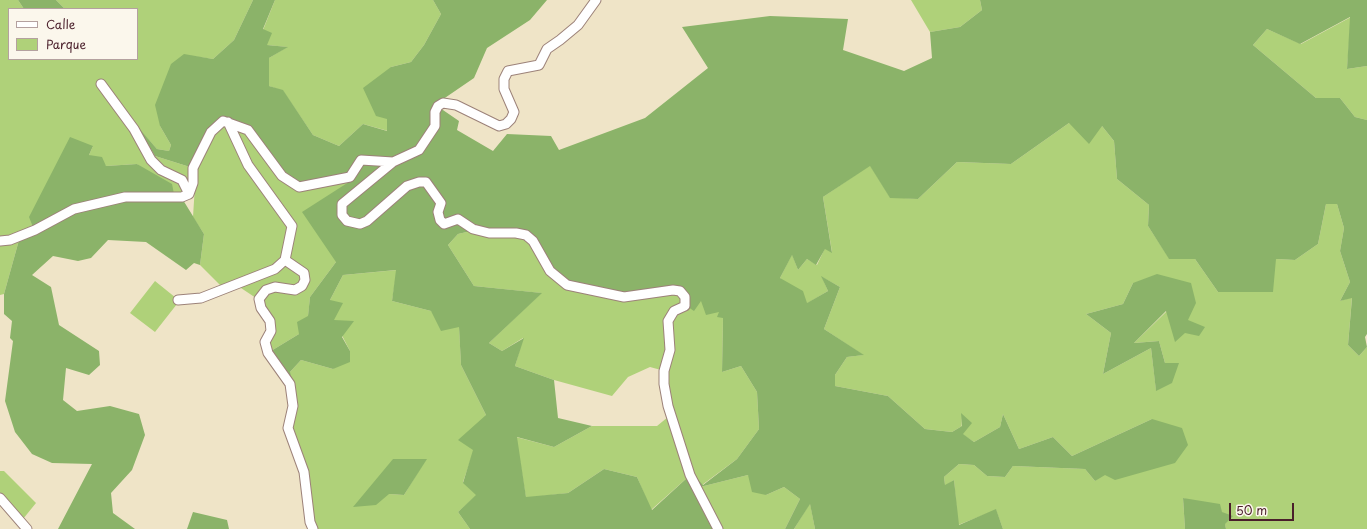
<!DOCTYPE html>
<style>
body{margin:0}
#map{position:relative;width:1367px;height:529px;overflow:hidden;background:#efe4c7;font-family:"Playpen Sans",sans-serif}
canvas{display:block}
.legend{position:absolute;left:8px;top:8px;width:130px;height:52px;box-sizing:border-box;background:#fbf7ec;border:1px solid #b4a19f;margin:0;padding:5px 7px;list-style:none;font-size:12px;color:#4a1f2b}
.legend li{display:flex;align-items:center;gap:8px;height:20px}
.legend b{width:20px;border:1px solid #b4a19f}
.scale{position:absolute;left:1229px;top:503px;width:65px;height:18px;box-sizing:border-box;border:2px solid #4a1f2b;border-top:0;padding-left:5px;font-size:12px;line-height:14px;white-space:nowrap;color:#4a1f2b;-webkit-text-stroke:3px #fbf7ec;paint-order:stroke}
</style>
<div id="map">
<canvas width="1367" height="529"></canvas>
<ul class="legend">
<li><b style="height:5px;background:#fff"></b>Calle</li>
<li><b style="height:11px;background:#afd179"></b>Parque</li>
</ul>
<div class="scale">50 m</div>
</div>
<script>
const g = document.querySelector('canvas').getContext('2d');
g.lineJoin = 'round';
function fill(path, color) {
  g.fillStyle = color;
  g.fill(path, 'evenodd');
}
function shape(rows) {
  const path = new Path2D();
  for (const r of rows) {
    path.moveTo(r[0], r[1]);
    for (let i = 2; i < r.length; i += 2) path.lineTo(r[i], r[i + 1]);
  }
  return path;
}
function strokePath(path, color, width, dash) {
  g.strokeStyle = color;
  g.lineWidth = width;
  g.lineCap = dash ? 'butt' : 'round';
  g.setLineDash(dash || []);
  g.stroke(path);
}
fill(shape([
 [0,0,18,0,24,9,9,9,9,59,137,59,137,9,65,9,56,0,253,0,234,40,213,59,184,55,160,126,171,145,169,151,157,149,139,129,155,156,190,167,189,186,163,168,131,130,148,161,179,182,185,193,174,194,137,164,106,166,89,155,93,146,33,227,10,237,0,238],
 [275,0,433,0,441,14,424,45,411,62,391,67,388,131,363,124,339,146,313,135,283,91,269,86,269,58,287,47,267,45,263,30],
 [911,0,980,0,982,10,960,27,930,32],
 [1351,17,1347,69,1367,66,1367,120,1355,117,1340,98,1316,98,1253,45,1267,29,1301,44],
 [1069,123,1102,126,1114,141,1117,179,1149,205,1148,226,1169,258,1195,259,1218,292,1276,259,1295,260,1318,244,1326,204,1337,204,1344,228,1340,251,1350,282,1340,301,1352,297,1348,345,1359,356,1367,347,1367,529,1226,529,1222,512,1183,498,1185,529,1003,529,996,510,958,525,954,480,945,486,944,477,959,464,974,465,987,476,1005,477,1013,466,1085,469,1095,481,1152,419,1072,456,1053,437,1019,449,1003,414,1000,427,974,442,962,434,961,413,962,426,952,432,925,429,888,396,835,386,835,375,847,357,863,355,824,329,840,287,822,277,828,291,806,304,780,278,792,254,798,270,807,259,817,265,825,248,832,252,823,197,870,165,890,197,918,199,957,162,1011,164],
 [1133,283,1188,320,1167,311,1134,343,1159,341,1165,363,1156,390,1151,348,1103,374,1111,333,1086,314,1123,304],
 [224,125,226,125,288,227,282,258,273,267,221,286,200,265,204,234,193,217,196,169,213,134],
 [235,128,352,180,336,262,310,297,308,317,299,334,271,351,263,300,268,293,275,290,284,292,309,280,289,258,295,225,250,163],
 [471,231,516,235,678,294,682,298,682,304,672,308,667,349,661,370,650,367,628,377,612,396,554,380,515,366,523,338,502,351,489,343,541,293,474,286,448,245,458,234],
 [19,240,4,294,0,295,0,245],
 [285,264,301,275,302,279,299,284,294,286,286,286,256,298,238,286],
 [397,270,392,301,431,311,459,326,461,365,486,415,463,482,477,495,458,512,470,529,317,529,291,428,290,372,301,360,333,369,350,351,334,320,330,300,343,275],
 [393,459,426,459,404,495,389,494],
 [155,281,176,298,177,304,155,332,130,313],
 [701,300,719,312,723,317,722,372,741,366,757,392,759,429,737,459,702,485,693,474,671,405,667,384,671,322,677,313],
 [668,417,688,477,651,510,637,477,604,469,568,493,526,498,516,437,554,447,592,426,657,426],
 [0,471,4,471,36,503,23,519,0,493],
 [748,475,766,495,784,487,800,499,785,529,721,529,700,487],
 [810,503,815,529,794,529]
]), '#afd179');
fill(shape([
 [18,0,56,0,65,9,24,9],
 [253,0,275,0,263,29,272,33,267,45,288,47,269,58,269,86,283,90,313,135,339,146,363,124,387,131,387,119,376,116,363,88,391,67,411,62,424,45,441,14,433,0,547,0,530,20,487,48,474,78,436,104,432,126,417,148,392,159,375,157,348,174,300,184,284,174,250,128,222,118,190,167,155,156,137,126,157,149,169,151,171,145,160,126,155,105,171,64,184,54,213,59,234,40],
 [980,0,1367,0,1367,66,1347,69,1350,17,1300,44,1267,29,1253,45,1316,98,1340,98,1355,117,1367,120,1367,334,1365,337,1367,347,1359,356,1348,345,1352,298,1340,301,1350,282,1340,251,1344,228,1337,204,1326,204,1318,244,1295,260,1276,259,1273,292,1218,292,1195,259,1169,259,1148,226,1149,205,1117,179,1114,141,1102,126,1089,144,1069,123,1011,164,957,162,918,199,890,198,870,166,823,197,832,253,825,249,816,265,807,259,798,270,792,255,780,278,803,291,807,303,828,291,821,276,840,287,824,329,864,355,847,357,835,375,835,386,888,396,925,429,952,432,962,426,961,413,972,423,963,434,974,442,1000,427,1003,414,1019,449,1053,437,1072,456,1152,419,1182,428,1188,445,1175,463,1115,480,1105,475,1095,481,1085,469,1013,466,1005,477,987,476,974,465,959,464,944,477,945,485,954,480,959,525,996,509,1003,529,815,529,810,504,794,529,785,529,800,499,784,487,766,495,752,492,748,475,700,487,693,474,703,485,737,459,759,429,757,392,741,366,722,372,723,318,717,317,719,312,706,315,701,301,694,311,688,307,682,289,624,294,568,282,553,269,536,240,445,221,441,211,444,202,418,179,365,218,353,221,345,214,345,205,394,165,421,153,440,108,459,121,457,130,493,151,507,134,551,136,559,150,645,118,708,68,682,27,770,16,848,19,843,50,904,71,932,58,930,32,960,27,982,10],
 [70,137,93,146,89,155,102,157,106,166,137,164,172,184,174,194,125,194,33,227,29,217],
 [362,163,385,164,340,202,345,224,352,227,361,228,409,189,425,185,438,203,438,221,454,221,471,231,458,234,448,245,474,286,542,293,489,343,502,351,524,338,515,366,554,380,558,418,592,426,554,447,517,437,526,497,568,493,604,469,637,477,652,510,688,477,714,529,470,529,458,512,476,495,463,483,473,450,458,440,486,415,461,365,459,327,441,331,431,311,392,301,396,270,343,275,330,300,343,303,334,320,354,321,342,337,350,351,350,362,333,369,301,360,290,372,293,383,271,351,299,334,297,322,308,316,310,297,336,262,302,212,352,180],
 [183,200,204,234,200,265,194,263,186,270,146,242,108,240,91,258,78,261,53,256,32,275,51,287,59,325,99,351,100,365,89,375,66,368,63,400,77,411,110,406,139,414,145,435,132,470,111,493,113,513,135,529,58,529,92,464,52,463,32,454,15,432,5,401,13,341,10,338,12,321,4,314,4,294,19,240,74,213,125,201],
 [1157,274,1191,283,1196,303,1188,320,1205,327,1199,336,1185,333,1175,342,1166,311,1134,343,1159,341,1165,363,1179,363,1172,383,1156,391,1151,348,1103,374,1111,333,1086,314,1123,304,1133,283],
 [393,459,427,459,404,495,389,494,376,505,353,507],
 [1183,498,1220,504,1222,512,1233,516,1225,524,1226,529,1185,529],
 [193,512,227,520,229,529,187,529]
]), '#8bb369');
const minor = shape([
 [101,84,134,129,151,160,161,170,182,180,189,194],
 [393,162,342,204,342,215,347,221,360,224,367,221,407,186,419,182,426,182,441,203,438,212,440,220,444,224,458,219,473,229,489,233,516,233,526,235,533,241,550,271,567,285,624,297,673,290,680,291,685,297,685,306,674,311,668,321,670,350,664,371,664,384,668,406,690,475,718,529],
 [0,241,10,240,35,230,74,209,125,197,182,197,189,194,193,183,193,168,211,132,223,121,248,130,282,176,299,187,350,177,361,160,393,162,419,150,435,126,435,112,438,106,443,103,456,105,499,126,506,124,511,119,514,112,504,89,504,79,508,71,539,65,547,49,560,40,578,25,596,0],
 [285,260,304,273,305,280,302,286,295,290,275,287,266,290,259,299,261,308,270,321,271,331,265,342,268,353,290,384,293,406,288,428,304,472,310,522,313,529],
 [178,300,201,298,275,269,285,260,292,226,248,165,228,122],
 [0,498,27,529]
]);
strokePath(minor, '#9c8279', 11);
strokePath(minor, '#fff', 9);
</script>
